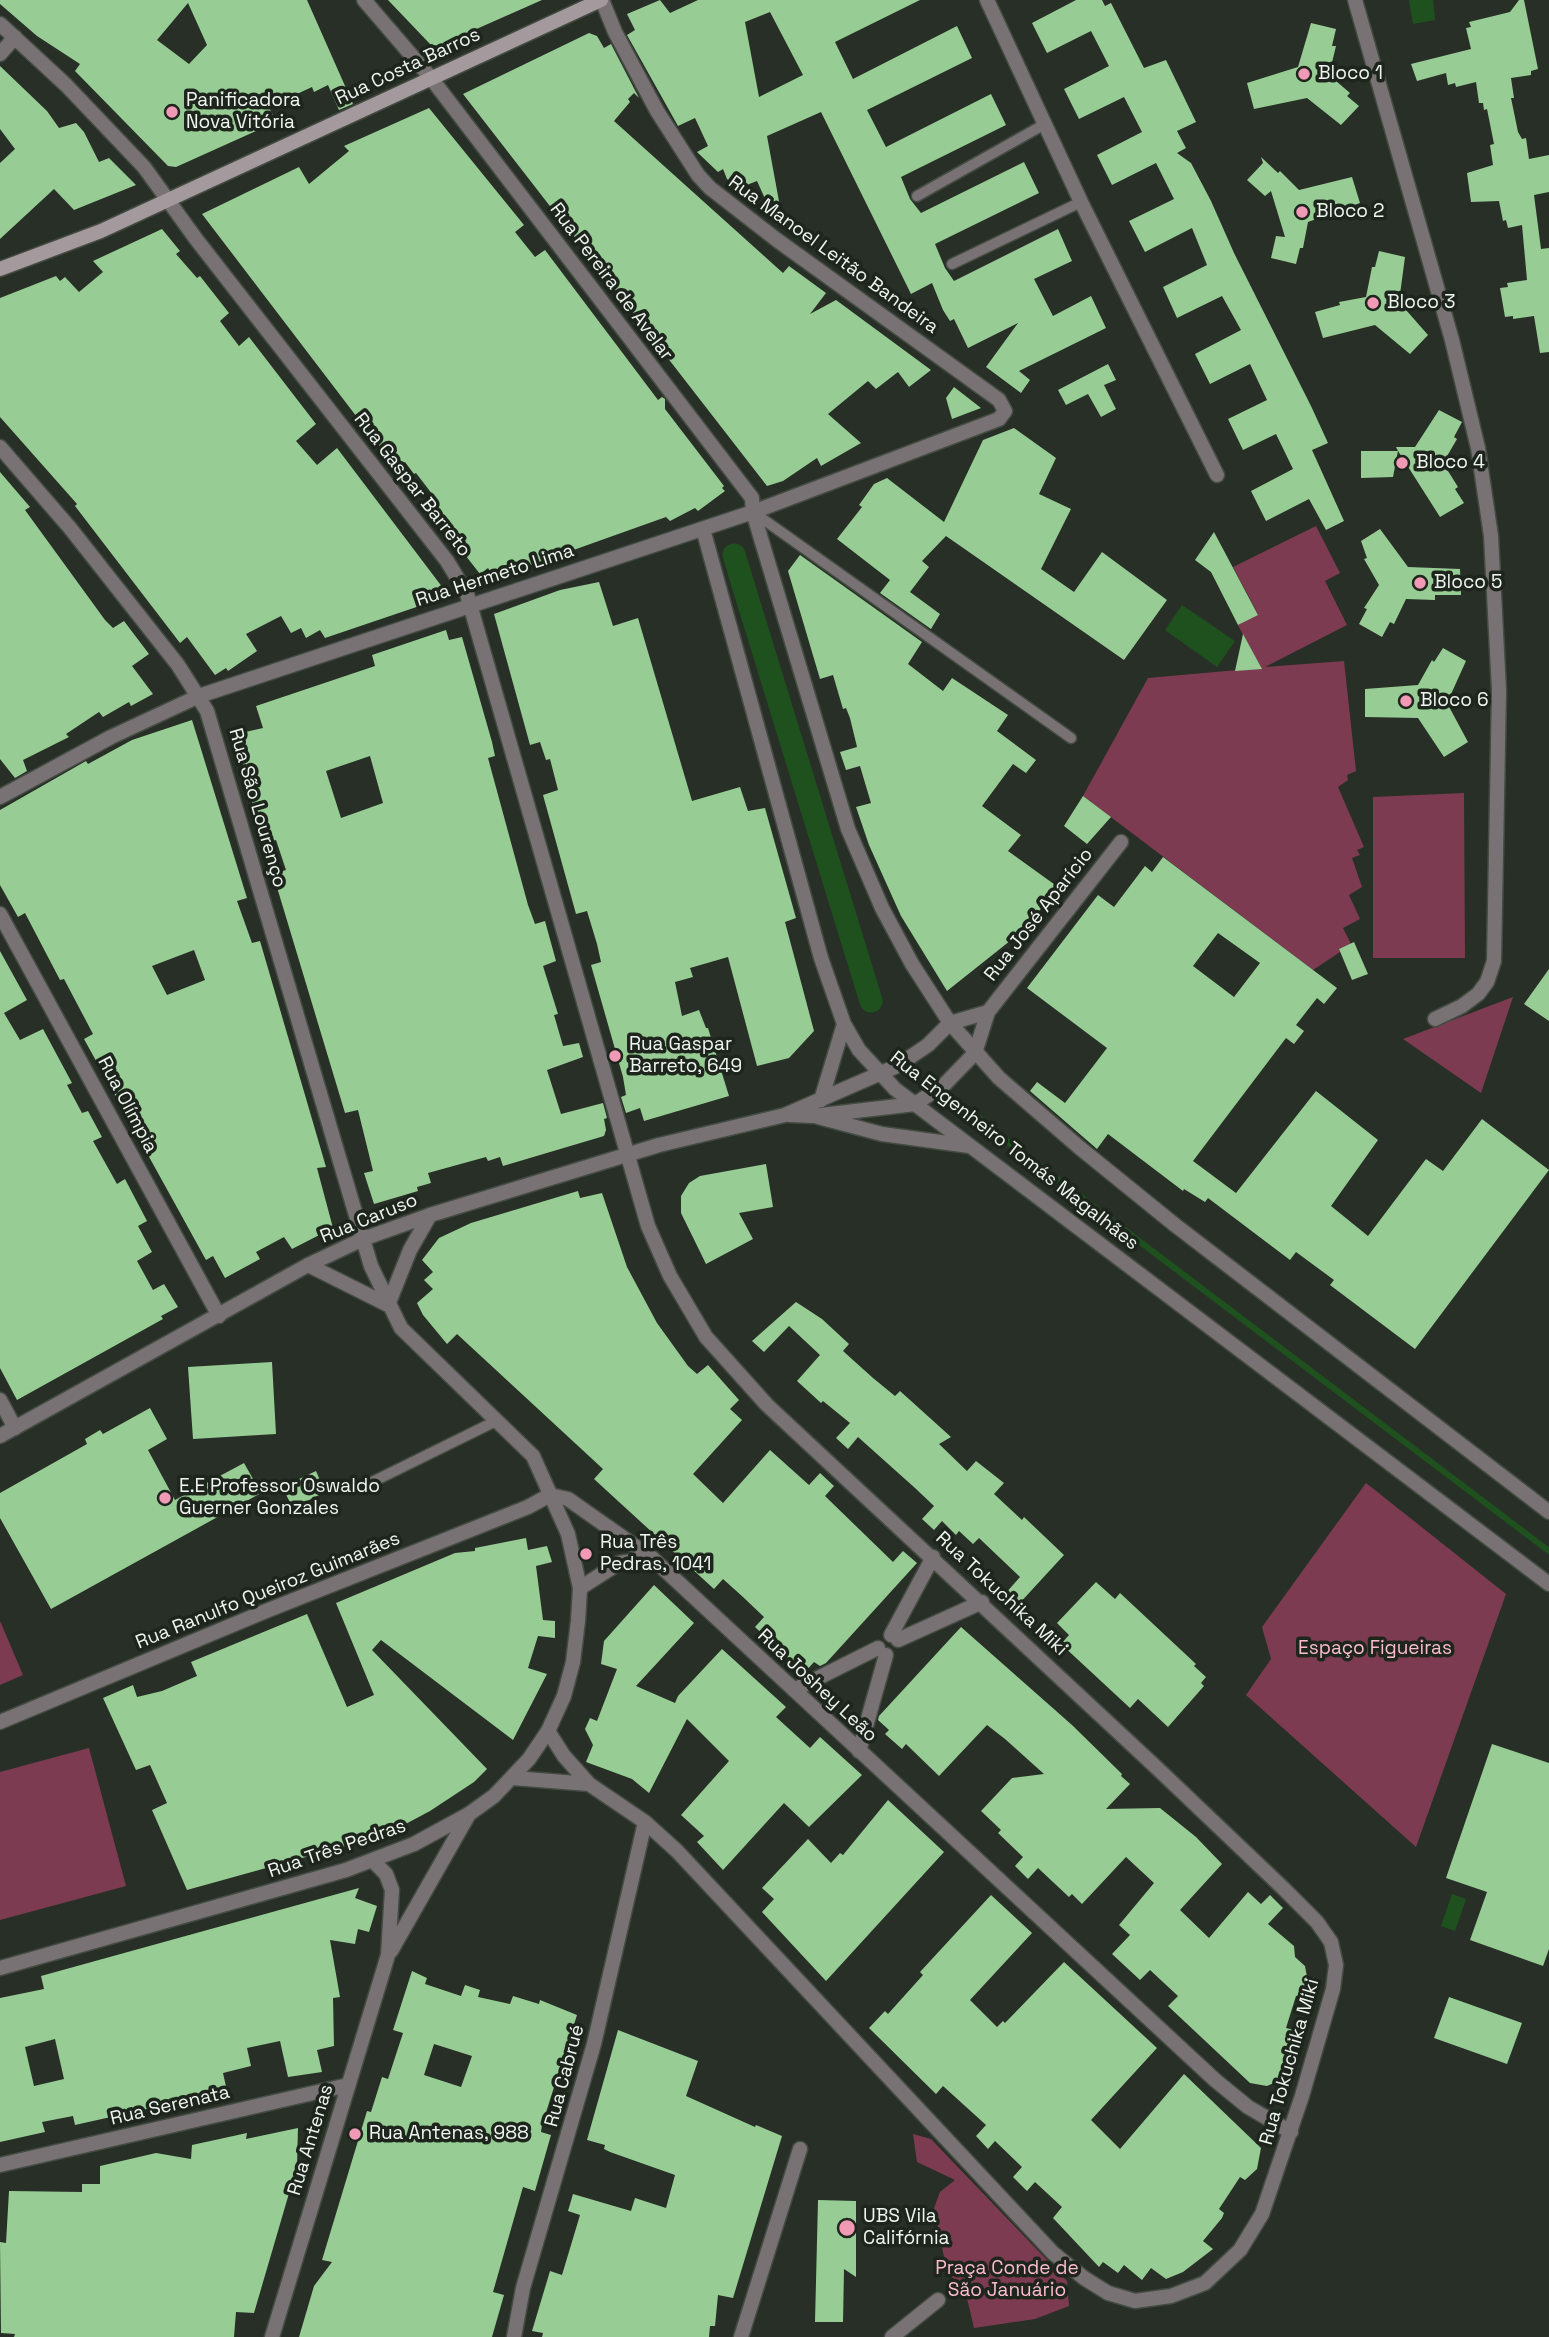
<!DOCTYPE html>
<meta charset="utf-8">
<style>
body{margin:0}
canvas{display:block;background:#272f26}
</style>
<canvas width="1549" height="2337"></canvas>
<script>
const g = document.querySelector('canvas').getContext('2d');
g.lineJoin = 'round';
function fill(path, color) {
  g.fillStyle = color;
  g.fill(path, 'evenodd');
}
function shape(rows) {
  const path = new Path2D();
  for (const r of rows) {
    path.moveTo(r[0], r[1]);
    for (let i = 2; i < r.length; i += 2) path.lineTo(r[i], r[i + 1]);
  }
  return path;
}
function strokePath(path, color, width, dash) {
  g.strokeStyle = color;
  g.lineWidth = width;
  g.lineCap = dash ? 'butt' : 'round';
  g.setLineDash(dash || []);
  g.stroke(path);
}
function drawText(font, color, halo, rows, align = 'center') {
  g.font = font + ' "Space Grotesk",sans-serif';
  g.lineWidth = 7;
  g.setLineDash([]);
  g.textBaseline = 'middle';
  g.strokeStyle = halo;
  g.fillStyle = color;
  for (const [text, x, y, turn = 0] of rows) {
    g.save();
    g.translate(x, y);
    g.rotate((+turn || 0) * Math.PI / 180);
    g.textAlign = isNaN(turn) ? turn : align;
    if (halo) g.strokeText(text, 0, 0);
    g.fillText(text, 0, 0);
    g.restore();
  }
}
fill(shape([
 [1316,526,1340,573,1325,581,1347,625,1265,667,1344,661,1356,771,1347,775,1348,780,1338,787,1364,847,1357,850,1360,855,1352,858,1362,887,1349,895,1360,919,1343,928,1351,944,1339,949,1340,952,1313,970,1083,796,1148,678,1260,668,1238,625,1258,614,1233,567],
 [1464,793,1465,958,1373,958,1373,797],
 [1513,997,1481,1093,1403,1039],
 [1366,1483,1506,1594,1416,1847,1246,1695,1271,1659,1262,1627],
 [0,1621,23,1675,0,1685],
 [89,1748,126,1886,0,1920,0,1772],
 [913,2134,931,2139,1067,2281,1069,2306,1035,2319,974,2328,965,2290,947,2272,934,2208,940,2192,955,2180,917,2162]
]), '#7d3b52');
fill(shape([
 [1409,0,1433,0,1435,20,1413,24],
 [1182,605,1235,641,1217,667,1165,630],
 [1452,1894,1466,1899,1455,1931,1441,1926]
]), '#1f511f');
strokePath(shape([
 [976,1115,1000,1136,1549,1551]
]), '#1f511f', 6);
strokePath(shape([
 [734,555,871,1001]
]), '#1f511f', 23);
fill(shape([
 [0,0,307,0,353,104,339,110,328,85,314,92,312,87,269,107,276,122,176,167,168,166,75,71,80,64,37,36,0,4],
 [188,3,207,45,189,64,157,40],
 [388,0,542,0,438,46,430,44],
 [660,0,670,13,698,0,920,0,835,42,853,79,957,26,972,58,867,110,886,147,991,94,1006,125,901,177,910,199,921,213,1024,162,1039,193,935,244,945,268,954,281,1058,229,1072,261,1034,279,1053,316,1091,296,1106,328,1019,371,1030,380,1021,393,986,367,1018,323,968,348,954,319,950,321,943,310,932,283,911,294,821,112,767,136,783,223,777,225,757,181,739,188,727,179,723,169,718,172,697,152,708,146,695,118,678,126,627,35,635,30,627,14],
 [770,12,803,75,759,97,745,22],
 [1076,0,1102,0,1105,6,1111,3,1144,68,1166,60,1196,122,1177,131,1186,148,1177,153,1191,163,1211,201,1234,253,1311,406,1328,443,1312,450,1344,521,1326,530,1309,499,1266,521,1251,491,1293,469,1276,434,1243,450,1228,419,1267,400,1250,364,1210,384,1195,354,1241,330,1222,296,1177,318,1163,287,1207,265,1192,228,1145,252,1129,221,1174,199,1156,163,1112,185,1097,155,1142,132,1124,97,1079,119,1064,89,1109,66,1091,31,1047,53,1032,23],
 [1519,0,1524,0,1538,69,1531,71,1531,75,1511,78,1514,98,1511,98,1518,132,1522,139,1526,138,1529,159,1549,155,1549,192,1534,195,1541,249,1549,248,1549,352,1540,353,1534,316,1513,319,1513,316,1505,317,1500,288,1508,287,1507,283,1527,280,1522,225,1508,228,1506,220,1503,221,1499,201,1471,202,1467,173,1493,165,1490,145,1494,144,1487,109,1484,110,1483,103,1479,103,1476,82,1456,87,1455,83,1448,85,1446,73,1417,81,1411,64,1471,49,1466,28,1471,27,1469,22,1510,12],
 [1311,23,1336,29,1332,46,1336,46,1329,75,1350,93,1347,96,1359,106,1341,125,1307,98,1254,109,1247,83,1298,67],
 [589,33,597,36,604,48,611,44,639,98,634,93,628,99,630,102,614,121,783,273,789,266,826,293,810,314,836,300,931,370,909,387,898,372,876,389,868,381,828,414,861,443,821,466,817,458,783,481,767,486,463,94],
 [0,66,47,111,59,128,76,123,84,132,99,162,109,158,136,185,74,210,54,189,0,239,0,163,15,149,0,129],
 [429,108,524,225,515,232,535,257,545,250,658,400,662,397,665,399,665,409,724,486,722,488,725,491,698,511,695,508,670,521,666,517,495,578,488,568,480,574,426,505,436,499,416,473,414,474,405,462,395,467,202,214,299,167,309,184,349,151,344,146],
 [1261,157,1278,173,1280,171,1299,190,1352,177,1360,203,1308,222,1303,248,1300,248,1296,264,1271,258,1276,236,1285,237,1271,191,1265,196,1247,180,1263,163],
 [162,229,180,251,176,254,197,278,200,276,229,313,220,321,239,346,249,337,316,424,296,441,317,465,337,448,449,596,325,638,320,630,306,638,301,628,291,633,281,616,246,634,257,651,228,671,226,668,215,675,187,637,180,643,75,506,77,504,0,417,0,298,56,276,60,281,65,277,79,292,103,272,93,261],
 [1379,251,1405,257,1399,302,1428,335,1410,354,1375,325,1323,338,1315,312,1340,305,1339,302,1366,297,1372,267,1375,267],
 [1108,364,1116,380,1104,385,1116,409,1101,417,1088,394,1066,405,1058,390],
 [954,387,981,408,952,419,946,398],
 [1439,410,1462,422,1454,437,1457,439,1443,463,1458,487,1455,489,1464,503,1440,517,1398,451,1393,477,1361,478,1361,451,1398,451,1396,447,1415,447],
 [1014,428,1056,458,1039,494,1071,509,1041,569,1074,592,1102,552,1167,600,1124,660,946,536,922,561,929,567,910,592,940,614,931,629,880,593,890,580,837,539,862,507,859,505,874,484,887,478,944,522,983,440],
 [0,472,30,507,25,510,105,620,113,628,124,621,149,654,132,666,153,694,131,706,129,702,103,717,99,712,66,734,69,737,23,760,27,771,15,778,0,759],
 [1380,529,1408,567,1460,569,1461,595,1435,595,1435,600,1406,599,1394,624,1390,622,1382,637,1359,624,1367,609,1364,608,1379,585,1364,559,1367,558,1361,541],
 [1214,532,1258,615,1238,625,1211,572,1195,560],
 [800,555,922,642,908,664,943,691,952,678,1008,715,997,731,1036,760,1026,773,1013,764,982,806,1021,835,1008,851,1058,887,1025,929,947,991,901,916,869,845,856,807,871,803,865,783,860,766,846,770,840,752,857,747,850,718,846,708,843,709,833,675,820,679,788,571],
 [599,582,613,626,638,618,692,801,740,787,748,811,765,808,796,918,785,922,814,1031,789,1058,757,1066,728,957,690,968,693,977,675,982,682,1016,699,1010,706,1028,708,1028,729,1096,644,1121,640,1108,626,1113,621,1097,626,1095,623,1077,591,965,601,962,597,944,587,911,576,914,543,795,558,790,550,759,546,760,540,742,530,745,494,614,560,590],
 [446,630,449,640,462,637,492,742,495,756,488,758,528,905,535,924,545,921,556,961,543,966,558,1014,554,1015,563,1046,579,1043,583,1057,547,1070,561,1114,603,1103,607,1118,604,1119,606,1130,604,1136,503,1166,500,1157,488,1161,486,1157,428,1173,431,1183,417,1187,418,1191,374,1204,364,1173,373,1171,358,1110,345,1113,273,874,286,870,276,840,264,843,232,735,263,728,256,706,375,666,372,655],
 [370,756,383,803,341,818,326,771],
 [1243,634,1262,669,1235,671],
 [1443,648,1466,661,1447,703,1468,742,1444,757,1418,718,1365,717,1365,689,1418,685,1432,660,1434,662],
 [192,720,247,898,237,901,252,943,260,941,326,1167,317,1168,333,1228,292,1249,284,1237,256,1252,260,1259,225,1278,213,1256,206,1260,84,1039,93,1034,64,979,60,980,25,913,18,917,0,885,0,810,86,761,88,764,132,740],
 [194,950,205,980,167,995,152,966],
 [1083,796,1111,817,1087,844,1064,826],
 [1163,857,1337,988,1324,1004,1317,998,1296,1025,1304,1031,1294,1044,1286,1038,1193,1161,1236,1193,1316,1091,1378,1140,1331,1206,1368,1236,1426,1159,1443,1171,1482,1119,1549,1170,1415,1349,1330,1285,1334,1280,1296,1252,1290,1260,1208,1198,1205,1202,1184,1189,1183,1191,1108,1134,1097,1149,1030,1091,1037,1082,1065,1103,1107,1048,1027,988,1098,895,1114,907,1145,866,1152,872],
 [1218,933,1260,963,1234,997,1193,966],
 [1354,942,1368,974,1352,980,1339,949],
 [0,951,27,1000,4,1013,20,1040,43,1029,72,1083,67,1085,82,1113,88,1111,102,1137,93,1141,117,1184,125,1179,147,1221,138,1226,152,1252,137,1261,153,1290,164,1284,178,1307,161,1316,163,1319,17,1400,0,1368],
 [1549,969,1549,1021,1524,1004],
 [766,1164,773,1207,739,1213,753,1239,706,1264,681,1213,681,1196,689,1183,700,1176],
 [578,1191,580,1198,602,1193,627,1267,657,1323,688,1366,697,1374,708,1365,739,1400,730,1409,742,1420,693,1474,723,1503,770,1450,809,1485,820,1473,834,1486,825,1496,893,1562,903,1551,917,1563,826,1663,820,1666,814,1662,804,1673,755,1627,764,1617,743,1597,723,1579,714,1589,594,1479,603,1469,457,1334,447,1344,423,1315,417,1303,433,1289,424,1280,433,1272,422,1260,439,1238,471,1223],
 [796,1302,822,1319,849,1344,843,1351,873,1378,895,1396,900,1391,951,1437,939,1444,967,1471,976,1461,1004,1483,994,1494,1022,1520,1024,1517,1064,1555,1018,1605,1005,1594,1020,1577,979,1538,973,1544,959,1531,956,1535,942,1521,934,1530,922,1519,934,1506,915,1488,858,1437,848,1449,836,1438,850,1423,823,1401,821,1403,797,1381,820,1355,789,1326,764,1352,752,1341],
 [272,1362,276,1434,193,1439,188,1367],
 [150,1408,167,1439,148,1450,175,1500,244,1463,261,1493,51,1609,0,1518,0,1493,87,1444,85,1439,100,1430,103,1434],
 [316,1471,325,1492,293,1508,282,1487],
 [526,1538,528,1550,547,1546,552,1562,536,1566,543,1620,555,1621,555,1638,538,1636,528,1668,547,1674,513,1740,381,1640,372,1650,487,1769,474,1782,430,1811,385,1835,187,1890,152,1810,167,1803,150,1765,136,1770,103,1698,133,1685,137,1697,162,1691,197,1676,191,1662,307,1614,347,1707,374,1695,336,1603,455,1553,475,1551,475,1548],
 [1096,1582,1115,1599,1120,1593,1196,1664,1194,1666,1206,1677,1201,1683,1204,1686,1168,1727,1138,1699,1130,1708,1061,1644,1069,1635,1057,1623],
 [654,1585,694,1623,636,1686,675,1703,678,1696,722,1649,786,1707,776,1717,810,1748,820,1737,862,1775,809,1827,784,1803,723,1870,697,1842,704,1836,681,1815,729,1761,687,1719,649,1793,632,1779,586,1762,593,1745,585,1729,590,1718,597,1721,617,1669,601,1664,604,1641],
 [961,1627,1072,1725,1122,1774,1121,1776,1130,1784,1106,1809,1160,1808,1196,1837,1222,1864,1180,1910,1209,1938,1248,1892,1261,1904,1270,1895,1283,1908,1268,1924,1294,1946,1295,1957,1305,1966,1307,1977,1314,1977,1310,1997,1296,1996,1286,2028,1298,2031,1289,2058,1292,2059,1286,2074,1276,2082,1267,2086,1250,2083,1168,2006,1178,1996,1150,1970,1140,1980,1112,1954,1130,1935,1119,1925,1154,1883,1126,1857,1082,1904,1072,1894,1069,1897,1038,1868,1028,1879,1015,1866,1023,1857,998,1833,1001,1830,981,1811,1012,1778,1044,1774,1005,1739,987,1725,939,1776,906,1744,902,1749,885,1734,889,1730,878,1720,879,1716],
 [1492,1744,1549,1763,1549,1949,1543,1966,1470,1940,1487,1892,1446,1878],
 [888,1800,944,1852,826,1981,762,1912,774,1899,762,1888,808,1839,831,1863,840,1853,843,1855],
 [359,1888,355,1898,377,1906,369,1932,358,1929,355,1944,330,1940,340,1997,333,1998,334,2046,317,2050,322,2072,288,2077,280,2041,247,2048,251,2066,223,2073,227,2091,75,2125,73,2116,42,2122,45,2132,0,2142,0,1998,44,1989,41,1976],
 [55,2039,64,2079,34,2086,25,2047],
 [991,1895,1032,1933,970,2000,997,2027,1003,2021,1005,2023,1064,1962,1157,2048,1091,2120,1120,2149,1184,2074,1261,2148,1257,2169,1245,2180,1240,2177,1219,2209,1224,2213,1222,2218,1203,2241,1213,2249,1183,2272,1166,2279,1151,2268,1142,2280,1124,2265,1118,2273,1103,2262,1099,2267,1053,2218,1062,2207,1035,2182,1027,2191,1013,2177,1022,2167,995,2141,988,2149,976,2136,986,2125,943,2086,936,2094,869,2028,885,2011,888,2014,923,1975,920,1972],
 [412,1971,427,1978,425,1984,461,1996,465,1985,480,1990,478,1997,510,2004,513,1996,539,2004,540,2000,577,2015,542,2125,541,2132,551,2135,535,2191,523,2187,493,2292,504,2295,492,2337,299,2337,314,2286,332,2262,322,2260,367,2111,371,2112,382,2077,388,2079,403,2033,393,2030],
 [434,2044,472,2056,461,2087,424,2075],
 [1449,1997,1522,2023,1507,2064,1434,2038],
 [618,2030,698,2061,686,2096,755,2127,756,2125,782,2136,733,2298,718,2295,715,2326,710,2326,709,2337,542,2337,543,2333,532,2331,550,2271,562,2275,580,2215,568,2211,573,2194,631,2211,635,2198,666,2208,675,2175,610,2152,604,2149,605,2145,587,2140],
 [298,2128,297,2166,254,2313,236,2312,234,2337,14,2337,15,2334,1,2333,0,2242,6,2243,9,2191,82,2192,82,2184,100,2184,100,2166,156,2153,191,2159,192,2145,247,2133,246,2139],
 [818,2200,856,2201,856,2277,844,2269,843,2322,815,2322]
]), '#97cc94');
const service = shape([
 [917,196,1045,124],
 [952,264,1081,202],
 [753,512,1071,738],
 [364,1486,498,1420]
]);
const pedestrian = shape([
 [891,1635,933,1557],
 [898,1640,982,1602],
 [794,1690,878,1648],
 [859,1751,886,1655]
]);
const minor = shape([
 [364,0,431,78,752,498,753,512,999,419,1005,411,999,400,777,240,710,188,698,175,657,111,615,32,602,0],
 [987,0,1081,202,1217,475],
 [1355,0,1452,340,1478,448,1491,536,1499,690,1494,961,1487,982,1478,994,1462,1006,1435,1019],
 [0,24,66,85,144,167,196,239,447,561,467,594,648,1226,670,1276,706,1337,767,1405,1158,1769,1283,1888,1317,1922,1331,1942,1336,1965,1333,1989,1302,2096,1262,2214,1240,2250,1205,2283,1171,2296,1135,2301,1108,2293,1084,2278,1053,2253,677,1851,645,1822,589,1784,564,1756,548,1731],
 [0,54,15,37],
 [0,447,70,528,178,665,207,711,363,1239],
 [0,914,219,1316],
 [950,1023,988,1012],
 [975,1053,988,1012,1121,842],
 [0,1400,15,1428],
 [580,1588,619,1563,652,1558],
 [0,1722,266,1611,528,1507,550,1495,568,1499,652,1558,1215,2080,1248,2107,1291,2132],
 [513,1778,589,1784],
 [391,1951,469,1814],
 [0,2165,348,2085],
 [272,2337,388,1955,392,1890,386,1874,373,1861],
 [514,2337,523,2288,594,2044,645,1822],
 [741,2337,800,2149],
 [892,2337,938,2300]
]);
const tertiary = shape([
 [703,529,821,958,844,1024,859,1050,895,1089,1549,1584],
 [0,797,111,737,199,696,753,512,848,829,882,908,912,964,950,1023,999,1078,1080,1148,1175,1225,1549,1512],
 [821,1100,844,1024],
 [790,1115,813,1116,915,1104,945,1084,975,1053],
 [818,1117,882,1134,969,1146],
 [308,1265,388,1305],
 [388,1305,410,1250,430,1215],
 [0,1436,308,1265,363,1239,430,1215,659,1145,785,1115,897,1066,928,1045,950,1023],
 [0,1968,346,1870,414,1844,469,1814,494,1796,529,1759,548,1731,564,1696,573,1662,578,1621,580,1588,568,1534,533,1456,401,1328,371,1266,363,1239]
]);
const secondary = shape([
 [0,269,101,231,601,0]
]);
strokePath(service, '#434b42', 13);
strokePath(pedestrian, '#434b42', 17);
strokePath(minor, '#434b42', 17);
strokePath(tertiary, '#434b42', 17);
strokePath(secondary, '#434b42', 17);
strokePath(service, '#797274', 10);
strokePath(pedestrian, '#797274', 14);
strokePath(minor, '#797274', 14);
strokePath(tertiary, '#797274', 14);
strokePath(secondary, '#a49a9d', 14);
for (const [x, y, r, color] of [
 [1304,74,7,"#f09ab5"],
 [172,112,7,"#f09ab5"],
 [1302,212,7,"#f09ab5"],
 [1373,303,7,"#f09ab5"],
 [1402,463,7,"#f09ab5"],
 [1420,583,7,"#f09ab5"],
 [1406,701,7,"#f09ab5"],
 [615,1056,7,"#f09ab5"],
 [165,1498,7,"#f09ab5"],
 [586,1554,7,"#f09ab5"],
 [355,2134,7,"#f09ab5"],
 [847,2228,9,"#f09ab5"]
]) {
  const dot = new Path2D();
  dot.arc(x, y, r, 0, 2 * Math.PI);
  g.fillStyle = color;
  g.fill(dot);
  strokePath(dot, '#1d251d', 2.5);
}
drawText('19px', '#f0f5f0', '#1d251d', [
 ["Rua Costa Barros",408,67,-25],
 ["Rua Manoel Leitão Bandeira",833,255,36],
 ["Rua Pereira de Avelar",611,282,53],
 ["Rua Gaspar Barreto",412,485,52],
 ["Rua Hermeto Lima",495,576,-18],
 ["Rua São Lourenço",257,808,74],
 ["Rua José Aparício",1039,915,-52],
 ["Rua Olímpia",127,1105,62],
 ["Rua Engenheiro Tomás Magalhães",1014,1151,38],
 ["Rua Caruso",369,1219,-22],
 ["Rua Ranulfo Queiroz Guimarães",268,1591,-22],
 ["Rua Tokuchika Miki",1001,1594,43],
 ["Rua Joshey Leão",817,1686,43],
 ["Rua Três Pedras",337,1849,-19],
 ["Rua Tokuchika Miki",1290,2062,-74],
 ["Rua Cabrué",565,2076,-75],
 ["Rua Serenata",170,2106,-13],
 ["Rua Antenas",311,2140,-73]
]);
drawText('19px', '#f0f5f0', '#1d251d', [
 ["Bloco 1",1318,74],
 ["Panificadora",186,101],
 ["Nova Vitória",186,123],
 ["Bloco 2",1316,212],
 ["Bloco 3",1387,303],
 ["Bloco 4",1416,463],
 ["Bloco 5",1434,583],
 ["Bloco 6",1420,701],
 ["Rua Gaspar",629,1045],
 ["Barreto, 649",629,1067],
 ["E.E Professor Oswaldo",179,1487],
 ["Guerner Gonzales",179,1509],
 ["Rua Três",600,1543],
 ["Pedras, 1041",600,1565],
 ["Rua Antenas, 988",369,2134],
 ["UBS Vila",863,2217],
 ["Califórnia",863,2239]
], 'left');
drawText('19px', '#fbbcce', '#1d251d', [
 ["Espaço Figueiras",1375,1649],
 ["Praça Conde de",1007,2269],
 ["São Januário",1007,2291]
]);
</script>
